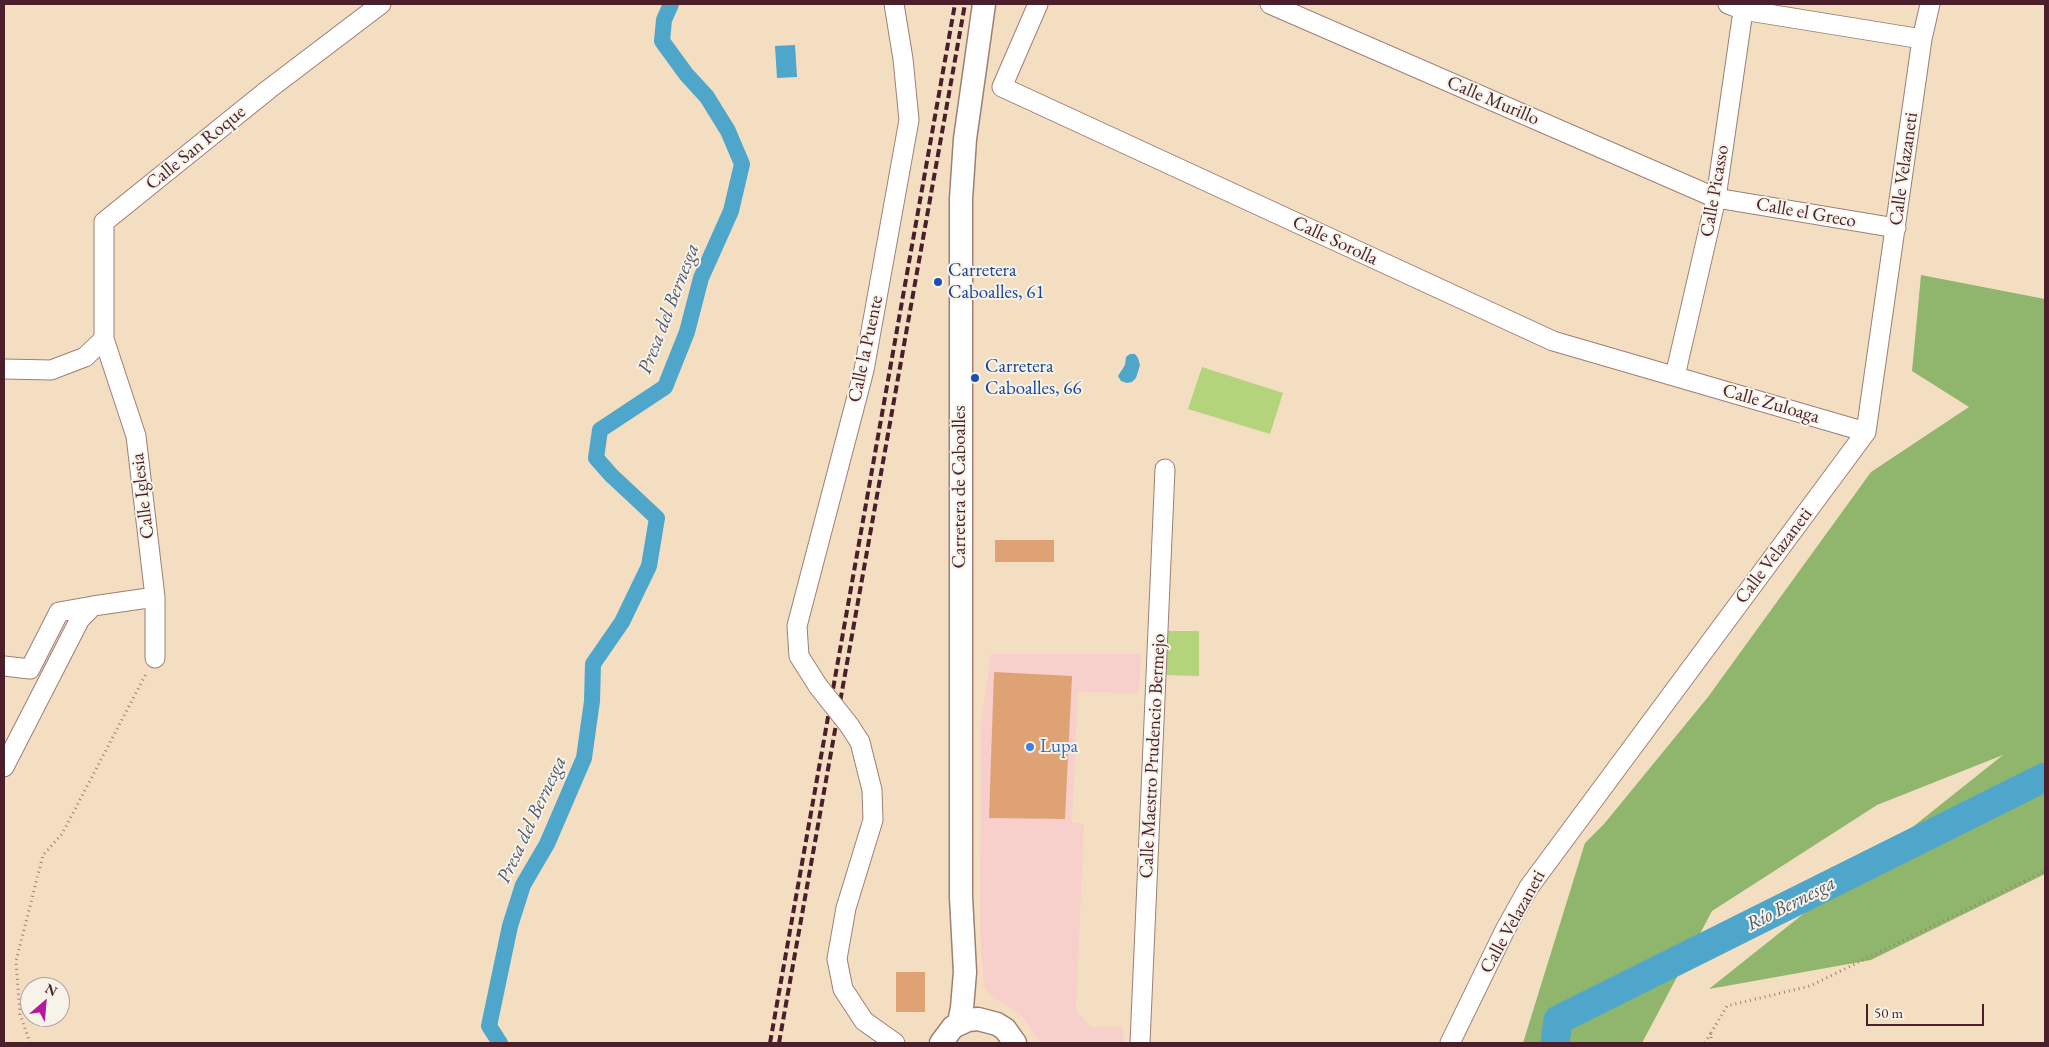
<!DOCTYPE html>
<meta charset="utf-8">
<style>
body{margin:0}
#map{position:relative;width:2049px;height:1047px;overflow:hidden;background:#f3dec1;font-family:"EB Garamond",serif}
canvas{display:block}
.frame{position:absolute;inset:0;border:5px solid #4a1f2b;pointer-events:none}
.north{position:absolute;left:20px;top:977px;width:50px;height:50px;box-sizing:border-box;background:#f7f3e8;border:1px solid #b29e9c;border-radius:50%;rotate:27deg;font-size:14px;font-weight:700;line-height:20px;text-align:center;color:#4a1f2b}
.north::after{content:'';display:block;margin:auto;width:18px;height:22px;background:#b5179e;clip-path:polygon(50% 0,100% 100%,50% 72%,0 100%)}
.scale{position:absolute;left:1866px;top:1004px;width:118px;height:22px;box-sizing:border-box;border:2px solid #4a1f2b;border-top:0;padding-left:6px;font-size:15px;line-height:18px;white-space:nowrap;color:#4a1f2b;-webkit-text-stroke:4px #f7f3e8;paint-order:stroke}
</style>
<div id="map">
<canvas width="2049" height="1047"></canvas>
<div class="frame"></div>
<div class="north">N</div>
<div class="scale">50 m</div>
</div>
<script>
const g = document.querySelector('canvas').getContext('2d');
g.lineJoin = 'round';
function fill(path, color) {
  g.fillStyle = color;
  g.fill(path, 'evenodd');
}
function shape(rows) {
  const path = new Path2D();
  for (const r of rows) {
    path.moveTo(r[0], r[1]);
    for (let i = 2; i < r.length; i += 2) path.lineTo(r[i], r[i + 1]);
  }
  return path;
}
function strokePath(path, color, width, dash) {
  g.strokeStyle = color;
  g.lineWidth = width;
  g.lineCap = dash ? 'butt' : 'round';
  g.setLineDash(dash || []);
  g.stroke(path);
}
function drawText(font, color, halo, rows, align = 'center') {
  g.font = font + ' "EB Garamond",serif';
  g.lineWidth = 4;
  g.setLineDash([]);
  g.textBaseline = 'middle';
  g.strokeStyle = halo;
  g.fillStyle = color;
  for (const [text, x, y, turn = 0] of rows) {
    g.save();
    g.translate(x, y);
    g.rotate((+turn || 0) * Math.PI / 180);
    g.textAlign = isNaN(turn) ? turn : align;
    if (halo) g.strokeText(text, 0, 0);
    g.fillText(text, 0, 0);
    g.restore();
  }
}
fill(shape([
 [991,654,1141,654,1139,693,1078,692,1072,822,1084,824,1076,1010,1091,1027,1123,1027,1123,1043,1040,1043,1022,1016,1010,1007,993,998,984,986,980,932,981,724]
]), '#f7d0cb');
fill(shape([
 [1202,367,1283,393,1270,434,1188,409],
 [1166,631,1199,631,1199,676,1166,675]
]), '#b4d47c');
fill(shape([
 [1921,275,2045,299,2045,874,1871,960,1709,989,2003,755,1877,805,1712,911,1642,1043,1523,1043,1585,843,1604,824,1708,697,1871,472,1969,407,1912,371]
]), '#8fb66c');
fill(shape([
 [795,45,797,77,777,78,775,46],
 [1130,354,1135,354,1138,358,1140,365,1136,378,1132,382,1127,383,1121,381,1118,376,1125,365,1126,357]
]), '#4ea6cb');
strokePath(shape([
 [500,1043,489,1026,510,926,523,885,547,844,584,758,592,701,593,664,622,622,649,566,657,518,611,475,596,458,600,430,665,387,687,332,701,278,731,211,742,164,728,131,707,97,686,74,662,41,664,20,671,4]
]), '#4ea6cb', 16);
strokePath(shape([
 [1555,1043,1558,1020,2045,777]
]), '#4ea6cb', 29);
fill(shape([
 [995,540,1054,540,1054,562,995,562],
 [994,672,1072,676,1065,819,989,818],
 [896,972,925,972,925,1012,896,1012]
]), '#dfa275');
const minor = shape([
 [1038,4,1002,87,1553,341,1866,432],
 [1270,4,1716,198,1896,228],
 [1728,4,1743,10,1922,39],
 [4,369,51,370,85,357,104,339],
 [1675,376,1716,198,1744,4],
 [155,658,155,597,136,436,104,339,104,222,269,89,381,4],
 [4,666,30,669,59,612,93,606],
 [818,686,799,656,797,626,864,370,909,120,903,59,894,4],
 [849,725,860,742,872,790,873,820,846,908,837,959,843,989,864,1021,895,1043],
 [4,767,80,619,93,606,155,597],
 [1140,1043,1165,469],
 [1450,1043,1505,930,1529,887,1866,432,1922,39,1930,4]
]);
const major = shape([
 [959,1023,962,1008,965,972,961,897,961,199,965,139,984,4],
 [941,1043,953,1027,968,1020,978,1019,997,1024,1005,1029,1015,1043]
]);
strokePath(minor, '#9e7e76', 21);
strokePath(major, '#9e7e76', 25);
strokePath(shape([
 [30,1043,20,1014,16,961,43,855,62,834,147,672],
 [1705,1043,1711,1033],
 [1711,1043,1711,1033,1727,1006,1810,986,2045,871]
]), '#9e7e76', 3, [1, 4]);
strokePath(minor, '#fff', 19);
strokePath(major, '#fff', 22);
strokePath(shape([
 [770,1043,955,4],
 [779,1043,965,4]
]), '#4a1f2b', 4, [8, 4]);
const minorBridge = shape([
 [818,686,849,725]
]);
strokePath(minorBridge, '#9e7e76', 21, []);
strokePath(minorBridge, '#fff', 19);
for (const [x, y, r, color] of [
 [938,282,5,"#1a4fb4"],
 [975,378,5,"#1a4fb4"],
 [1030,747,5,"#3f7fe0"]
]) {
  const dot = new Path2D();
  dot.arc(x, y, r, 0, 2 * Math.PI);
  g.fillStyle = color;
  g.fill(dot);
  strokePath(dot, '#f7f3e8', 2);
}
drawText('19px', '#4a1f2b', '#f7f3e8', [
 ["Calle Murillo",1493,101,23],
 ["Calle San Roque",196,148,-39],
 ["Calle Velazaneti",1904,169,-82],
 ["Calle Picasso",1715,191,-80],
 ["Calle el Greco",1806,213,10],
 ["Calle Sorolla",1335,241,25],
 ["Calle la Puente",866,349,-78],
 ["Calle Zuloaga",1771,404,16],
 ["Carretera de Caboalles",960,487,-90],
 ["Calle Iglesia",143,496,-97],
 ["Calle Velazaneti",1774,556,-53],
 ["Calle Maestro Prudencio Bermejo",1153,756,-87],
 ["Calle Velazaneti",1513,922,-61]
]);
drawText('19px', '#164399', '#f7f3e8', [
 ["Carretera",948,271],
 ["Caboalles, 61",948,293],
 ["Carretera",985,367],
 ["Caboalles, 66",985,389]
], 'left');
drawText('19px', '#366cbe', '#f7f3e8', [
 ["Lupa",1040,747]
], 'left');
drawText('italic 20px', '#4c556b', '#f7f3e8', [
 ["Presa del Bernesga",669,309,-69],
 ["Presa del Bernesga",532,820,-65],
 ["Río Bernesga",1791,904,-27]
]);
</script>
